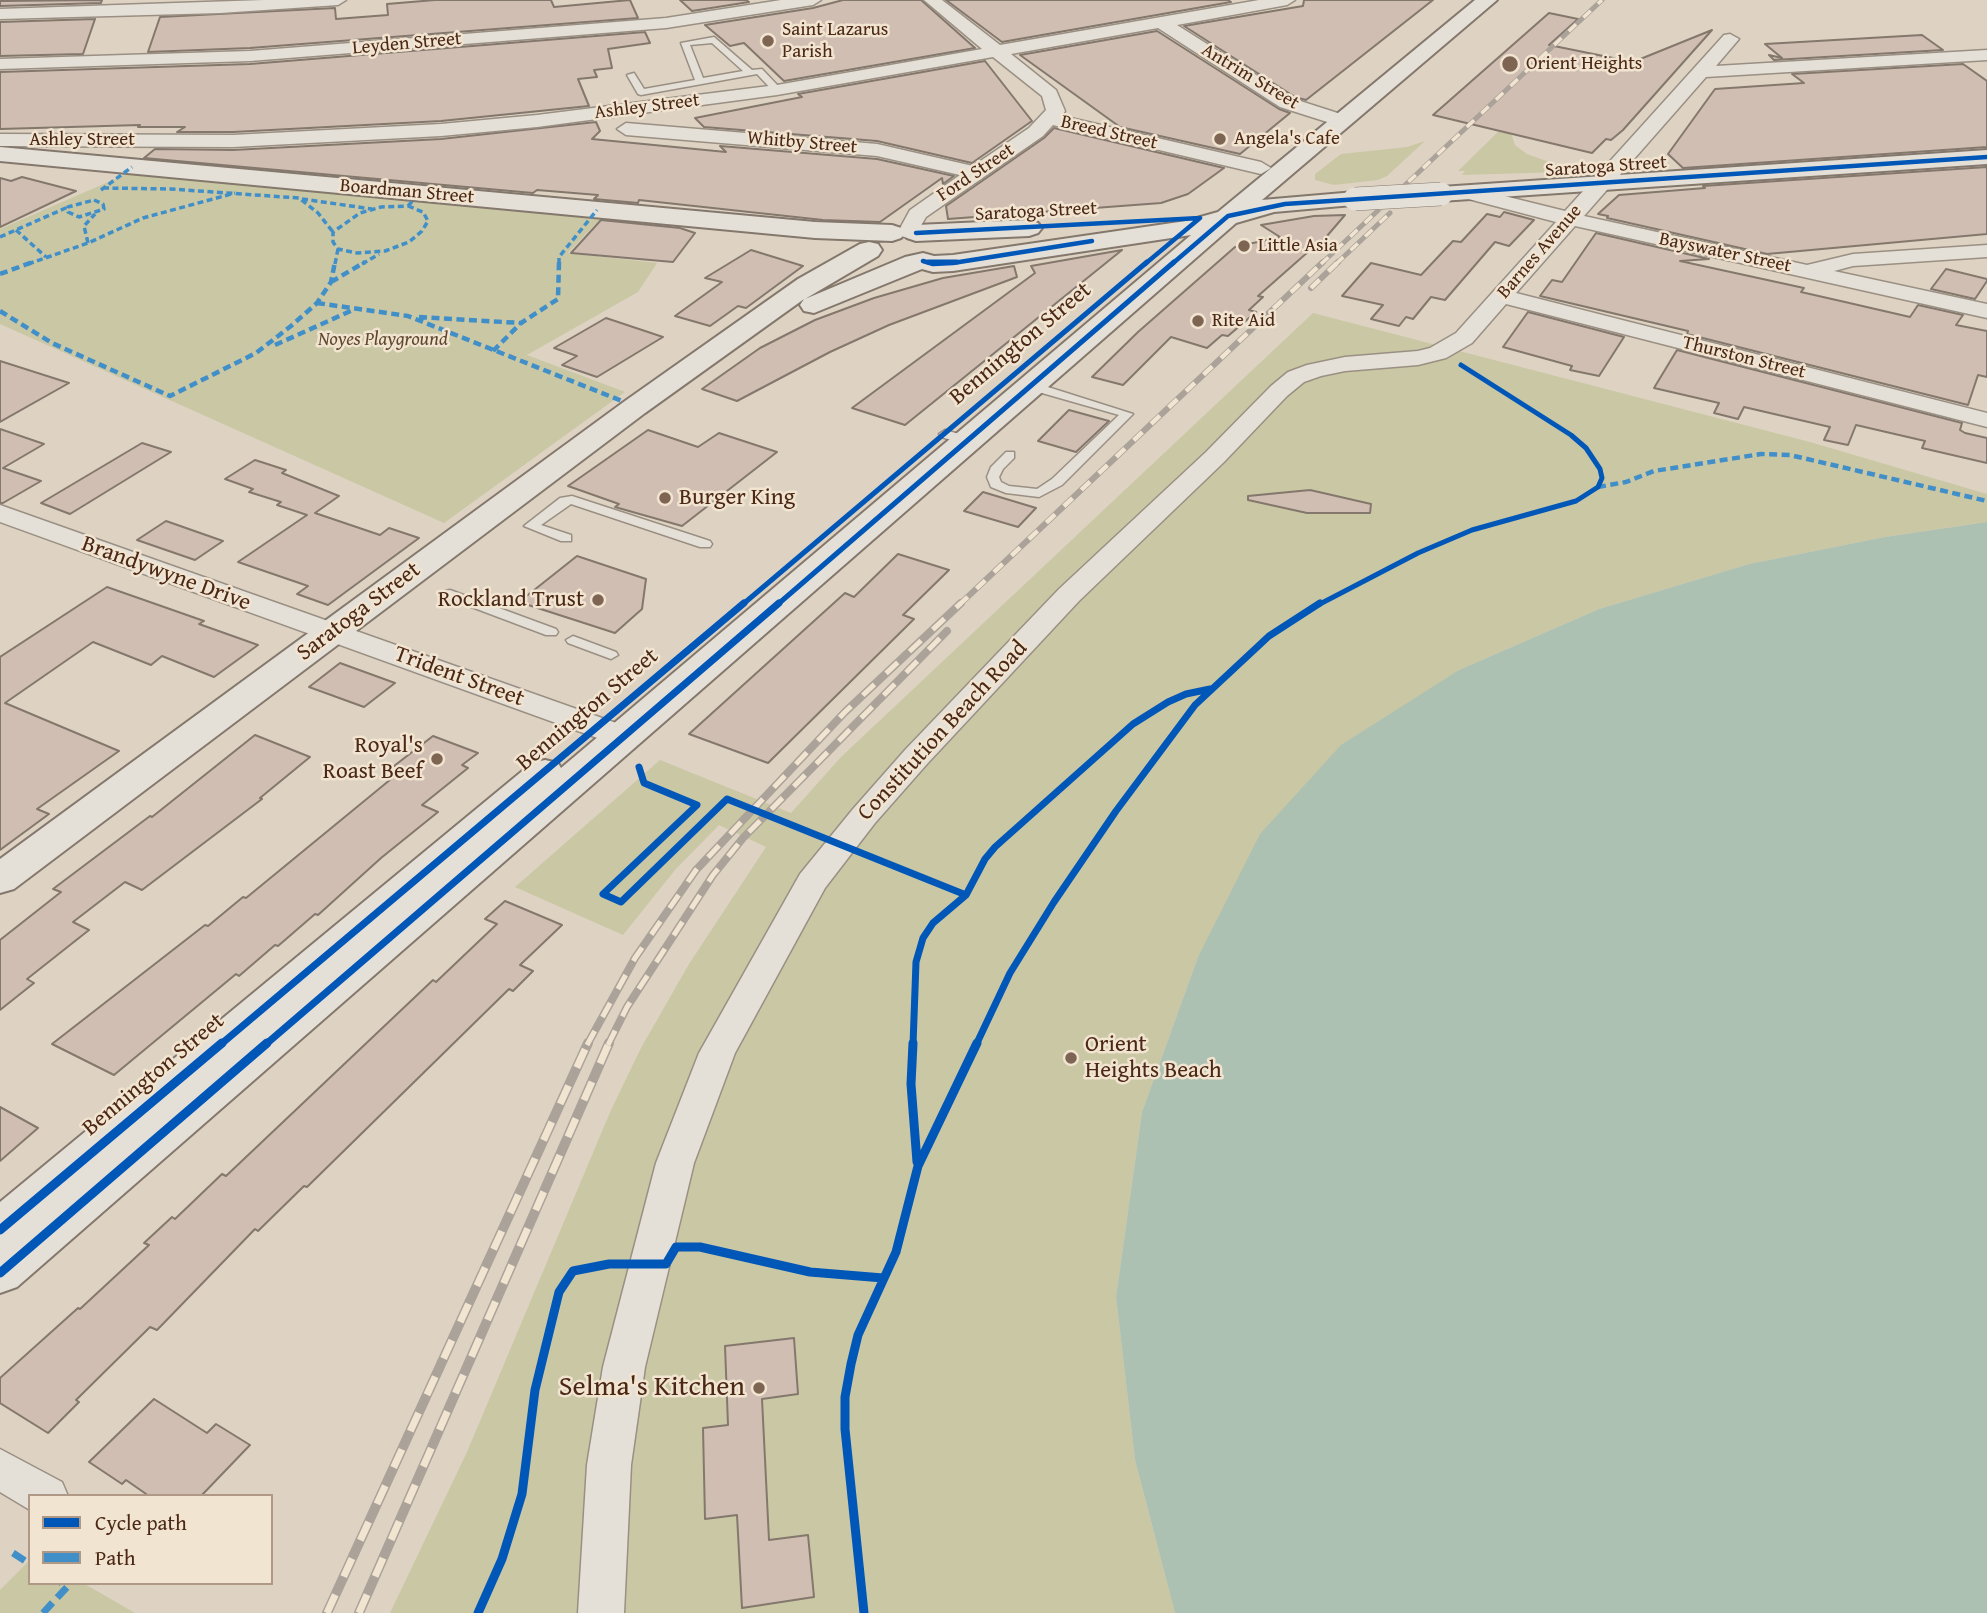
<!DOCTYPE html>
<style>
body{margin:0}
#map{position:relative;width:1987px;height:1613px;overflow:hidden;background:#ded3c2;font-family:"Gentium Book Plus",serif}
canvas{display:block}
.legend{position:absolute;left:28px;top:1494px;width:245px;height:91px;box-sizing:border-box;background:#f1e4d0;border:2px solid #af9986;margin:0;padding:9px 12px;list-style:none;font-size:21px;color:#4b2816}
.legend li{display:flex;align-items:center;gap:14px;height:35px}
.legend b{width:35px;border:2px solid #af9986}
</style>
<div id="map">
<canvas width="1987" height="1613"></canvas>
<ul class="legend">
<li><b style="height:9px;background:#0057b8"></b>Cycle path</li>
<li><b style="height:9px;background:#418fc8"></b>Path</li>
</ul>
</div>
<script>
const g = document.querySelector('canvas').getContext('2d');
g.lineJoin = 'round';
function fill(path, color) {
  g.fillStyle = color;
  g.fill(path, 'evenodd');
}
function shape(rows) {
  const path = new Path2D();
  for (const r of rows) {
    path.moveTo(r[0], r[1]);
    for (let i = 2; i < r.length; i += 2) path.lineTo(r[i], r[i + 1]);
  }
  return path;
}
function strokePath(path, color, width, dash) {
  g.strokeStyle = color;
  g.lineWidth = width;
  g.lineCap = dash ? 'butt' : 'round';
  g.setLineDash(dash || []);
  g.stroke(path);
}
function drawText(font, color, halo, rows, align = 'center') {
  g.font = font + ' "Gentium Book Plus",serif';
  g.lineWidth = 5;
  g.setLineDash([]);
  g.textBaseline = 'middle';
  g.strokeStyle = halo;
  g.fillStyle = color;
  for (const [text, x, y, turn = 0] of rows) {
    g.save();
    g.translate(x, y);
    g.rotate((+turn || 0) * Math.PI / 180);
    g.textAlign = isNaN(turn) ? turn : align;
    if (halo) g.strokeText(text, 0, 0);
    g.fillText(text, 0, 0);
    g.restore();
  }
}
fill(shape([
 [1500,130,1511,133,1515,145,1527,154,1563,167,1561,172,1462,175,1465,171,1458,171],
 [1425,141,1387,176,1378,180,1334,185,1315,180,1315,174,1341,154,1407,147],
 [131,172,600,219,568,253,657,263,638,292,527,355,625,392,444,523,0,324,0,229],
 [1313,313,1810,442,1987,494,1987,522,1885,537,1749,564,1599,609,1459,670,1198,957,1142,1112,1116,1297,1135,1460,1175,1613,390,1613,467,1452,611,1110,641,1048,689,964,766,847,719,825,675,870,623,935,515,887,660,760,791,813,841,757],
 [30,1560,30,1583,83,1583,135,1613,0,1613,0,1590]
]), '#cac7a4');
fill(shape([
 [1987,522,1987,1613,1175,1613,1135,1460,1116,1297,1142,1112,1198,957,1260,834,1341,745,1459,670,1599,609,1749,564,1885,537]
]), '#adc1b3');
const building = shape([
 [102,0,101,3,0,6,0,1,102,0],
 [435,0,551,0,554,7,630,0,638,18,250,48,148,52,160,17,335,8,336,19,388,15,387,4,435,0],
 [680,0,746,0,749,2,692,11,680,0],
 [843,0,921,0,975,48,784,81,744,43,730,46,705,25,813,8,843,0],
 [946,0,1228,0,1231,2,1002,42,946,0],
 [1304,0,1433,0,1306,100,1295,97,1184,26,1303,6,1304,0],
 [1549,13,1578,19,1549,45,1633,62,1712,30,1623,130,1611,140,1606,139,1592,153,1433,115,1549,13],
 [95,19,83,54,0,56,0,22,95,19],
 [1157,31,1279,109,1290,113,1240,154,1120,127,1020,55,1157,31],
 [645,32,650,43,608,49,612,68,594,70,597,77,578,79,589,106,441,121,233,132,177,132,185,127,138,127,140,125,0,129,0,72,250,64,645,32],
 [1922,35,1943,50,1774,60,1769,55,1782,58,1765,44,1922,35],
 [985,61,1032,121,972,163,877,141,704,127,695,118,802,97,798,94,985,61],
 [1963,64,1987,81,1987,147,1683,168,1668,154,1715,89,1804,83,1792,74,1963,64],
 [596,122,600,131,592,139,726,152,720,146,877,159,954,176,943,184,942,178,880,222,823,220,639,200,638,203,594,199,598,195,537,190,533,193,144,158,155,149,233,150,441,139,596,122],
 [1054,128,1224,168,1188,194,1161,203,948,219,946,206,1044,138,1054,128],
 [1987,167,1987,234,1767,254,1607,218,1608,216,1598,214,1619,195,1705,188,1703,186,1987,167],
 [22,177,76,191,0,227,0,178,11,181,22,177],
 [1504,212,1534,220,1509,246,1495,242,1445,300,1431,297,1413,319,1406,317,1399,326,1371,319,1383,305,1342,296,1371,263,1421,275,1453,241,1461,242,1487,214,1500,217,1504,212],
 [1345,215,1321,243,1317,244,1258,296,1263,297,1249,310,1256,312,1228,336,1222,335,1207,348,1171,337,1123,385,1092,377,1138,332,1235,247,1280,237,1261,225,1314,216,1345,215],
 [601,220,680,228,695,233,673,262,571,253,601,220],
 [1596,233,1709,259,1680,261,1804,288,1801,292,1845,302,1910,317,1918,305,1963,315,1956,325,1987,331,1987,377,1978,375,1968,405,1687,334,1688,331,1540,296,1552,280,1562,282,1596,233],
 [751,250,803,266,746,308,738,306,710,326,675,316,722,282,705,278,751,250],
 [1122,250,905,425,852,408,1035,273,1031,266,1122,250],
 [1014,266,1017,277,889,325,830,352,737,401,702,389,760,348,815,320,874,298,943,278,1014,266],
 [1946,269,1987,279,1987,281,1975,299,1931,289,1946,269],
 [1528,312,1624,337,1599,376,1570,370,1572,366,1503,347,1528,312],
 [606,318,663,337,597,377,562,365,577,356,554,348,606,318],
 [1677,350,1962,423,1960,430,1965,433,1987,438,1987,463,1922,448,1925,441,1856,425,1848,445,1824,440,1830,427,1744,407,1738,419,1714,413,1719,403,1654,388,1677,350],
 [0,361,69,383,0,422,0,361],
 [1069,410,1109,421,1076,452,1038,441,1069,410],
 [0,429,44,444,3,468,41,481,3,503,0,503,0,429],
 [648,430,698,447,719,433,777,452,682,526,615,507,619,504,568,486,648,430],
 [142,443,171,452,70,514,41,503,142,443],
 [255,460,286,470,282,473,339,496,315,513,380,535,389,528,419,538,328,605,297,594,308,586,238,562,307,515,277,505,281,502,249,492,253,489,225,479,255,460],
 [1310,490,1371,504,1370,513,1307,513,1248,500,1248,496,1310,490],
 [983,492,1036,508,1018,527,964,511,983,492],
 [166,521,223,541,195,560,137,540,166,521],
 [898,554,949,570,903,615,914,619,768,763,689,734,845,593,854,597,898,554],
 [577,556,646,579,642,609,615,633,519,602,577,556],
 [107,587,204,621,199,624,258,645,214,677,162,656,151,665,93,642,5,703,119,751,37,809,49,814,0,850,0,657,107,587],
 [340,663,395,683,364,707,309,687,340,663],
 [255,735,310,757,260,798,262,799,142,890,125,882,73,922,89,930,27,979,34,983,0,1010,0,940,61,892,53,889,150,816,152,817,255,735],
 [433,736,478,753,462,765,468,768,422,805,438,812,381,858,318,915,315,914,278,946,275,945,239,976,236,974,114,1075,52,1044,205,925,208,926,243,897,246,898,402,770,394,766,433,736],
 [505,901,562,925,520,965,533,971,513,991,509,989,307,1187,304,1186,258,1231,255,1229,157,1330,150,1327,76,1400,79,1402,48,1433,0,1403,0,1378,78,1308,80,1309,149,1245,144,1243,172,1217,175,1219,222,1174,226,1176,433,980,436,982,497,924,485,919,505,901],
 [0,1107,38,1128,0,1161,0,1107],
 [794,1338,798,1394,762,1399,769,1540,808,1535,814,1597,742,1608,737,1515,705,1519,703,1428,728,1425,725,1346,794,1338],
 [154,1399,207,1433,216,1424,250,1445,201,1496,149,1496,126,1480,122,1484,89,1462,154,1399]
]);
fill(building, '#d1beb3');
strokePath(building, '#84786d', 2);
const service = shape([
 [714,37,752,70,762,69,780,88,780,92,774,92,757,74,641,95,638,94,627,75,634,73,644,89,695,80,681,43,714,37],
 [712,43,743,71,703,78,690,45,712,43],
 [1032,382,1133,414,1062,485,1039,497,1006,493,991,487,987,477,991,467,1006,452,1014,452,1014,458,1003,469,999,477,1001,482,1009,486,1037,489,1052,479,1119,415,1028,389,1026,386,1032,382],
 [945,430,973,438,975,441,969,445,941,437,939,434,945,430],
 [572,496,710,541,712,544,710,547,700,547,571,504,541,525,571,535,571,541,561,541,524,526,560,498,572,496],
 [450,590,556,629,558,632,556,635,546,635,445,597,443,594,445,591,450,590],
 [573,636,616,652,618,655,611,659,568,643,566,640,573,636]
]);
const minor = shape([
 [264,0,346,0,338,5,220,13,0,19,0,9,264,0],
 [781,0,821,0,813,5,666,28,250,61,0,69,0,59,250,51,666,18,781,0],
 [924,0,942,0,1000,45,1259,0,1295,0,1287,5,1177,25,1294,99,1350,117,1352,121,1343,127,1280,107,1158,28,1011,54,1056,90,1065,111,1062,116,1261,162,1271,168,1261,174,1053,125,1043,136,926,217,915,236,908,238,901,236,898,232,910,210,960,175,877,156,626,135,617,129,626,123,877,144,973,166,1029,128,1046,110,1042,96,993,57,777,95,537,127,441,136,233,147,0,146,0,134,233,135,441,124,537,115,777,85,982,49,924,0],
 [1730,34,1739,39,1716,66,1987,50,1987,60,1706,77,1584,216,1807,265,1853,254,1987,245,1987,257,1853,266,1834,271,1987,304,1987,318,1575,226,1516,293,1987,413,1987,427,1506,304,1472,343,1446,358,1418,365,1345,371,1321,376,1304,382,1287,396,1224,462,1079,601,927,764,875,823,825,888,735,1053,694,1163,645,1367,631,1465,624,1613,578,1613,587,1465,603,1367,656,1163,699,1053,800,874,853,809,905,750,1059,589,1206,452,1271,386,1288,372,1307,365,1345,357,1418,351,1430,348,1456,333,1556,222,1457,196,1454,192,1457,188,1464,186,1565,211,1724,35,1730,34],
 [0,505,636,730,640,737,636,744,625,747,614,744,0,522,0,505],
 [0,1449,62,1482,68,1496,30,1496,30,1510,0,1492,0,1449]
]);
const secondary = shape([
 [1475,0,1497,0,1262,200,1355,192,1364,194,1367,199,1364,204,1274,212,1236,223,17,1287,0,1293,0,1202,532,763,545,760,558,763,561,768,1191,235,953,271,933,272,922,269,814,313,804,311,800,305,804,299,645,413,14,889,0,893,0,859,625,401,798,279,860,244,869,242,878,244,882,250,878,256,805,299,905,257,923,253,934,256,953,255,1186,221,1218,212,1475,0],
 [0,147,815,222,892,225,901,228,904,232,907,228,916,225,1029,220,1038,223,1042,228,1038,233,1029,236,916,241,907,238,904,234,901,238,892,241,815,238,0,161,0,147],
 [1987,150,1987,164,1441,201,1432,199,1429,194,1432,189,1441,187,1987,150]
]);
strokePath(service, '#9a8f83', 3);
strokePath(minor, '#9a8f83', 3);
strokePath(secondary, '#84786d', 4);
fill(service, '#e5e0d7');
fill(minor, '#e5e0d7');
fill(secondary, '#e5e0d7');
const railFar3 = shape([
 [1321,264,1602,0],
 [1336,264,1390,213]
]);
const railFar2 = shape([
 [1311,288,1338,262],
 [959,605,1323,262]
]);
const railFar1 = shape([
 [587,1045,635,958,696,870,845,712,961,603],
 [608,1045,627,1007,713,875,743,838,947,631]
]);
const rail = shape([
 [327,1613,588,1043],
 [359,1613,609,1043]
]);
strokePath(railFar3, '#aba39a', 5);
strokePath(railFar2, '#aba39a', 6);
strokePath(railFar1, '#aba39a', 8);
strokePath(rail, '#aba39a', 10);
strokePath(railFar3, '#f1e4d0', 3.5, [10]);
strokePath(railFar2, '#f1e4d0', 4.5, [12]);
strokePath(railFar1, '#f1e4d0', 5, [16]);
strokePath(rail, '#f1e4d0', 7, [20]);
const secondaryBridge = shape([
 [1355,199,1441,194]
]);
strokePath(secondaryBridge, '#84786d', 24, []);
strokePath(secondaryBridge, '#e5e0d7', 23);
strokePath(shape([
 [103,188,171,189,299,198,318,213,333,232],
 [101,190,132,167],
 [302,199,372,209],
 [94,200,103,204,104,209,79,217,68,212,68,207,94,200],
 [408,206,423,212,428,221,422,231,409,242,385,251,357,253,338,249,333,242,333,232,360,213,381,207,408,206],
 [408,206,420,193],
 [16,230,46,257],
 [0,237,68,207],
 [88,243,84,226,95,214],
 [28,264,88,243,143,218,235,193],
 [335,264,338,249],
 [362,264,379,254],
 [559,264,559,257,597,210]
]), '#418fc8', 3.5, [6, 3.5]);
strokePath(shape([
 [0,274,33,262],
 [331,282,365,262],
 [317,303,408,316,622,401],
 [0,311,52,343,170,396,256,353,291,326,317,303,331,282,335,262],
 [419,317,521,323],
 [275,345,355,309],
 [493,351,521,323,558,299,559,262],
 [1598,487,1626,482,1654,471,1761,454,1790,455,1987,501]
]), '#418fc8', 4.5, [8, 4.5]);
strokePath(shape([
 [13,1553,30,1564],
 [43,1613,67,1587,61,1583]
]), '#418fc8', 7, [14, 7]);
strokePath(shape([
 [916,233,1200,218],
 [923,261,933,264,953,263,1092,241],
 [1145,264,1200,218],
 [1172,264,1228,216,1285,204,1987,157]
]), '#0057b8', 4.5);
strokePath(shape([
 [928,262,957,262],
 [742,605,1147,262],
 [777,605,1174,262],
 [1318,605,1418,553,1472,530,1576,501,1598,487,1602,478,1600,469,1586,448,1571,435,1461,365]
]), '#0057b8', 5);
strokePath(shape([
 [639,767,644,783,697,805,603,894,621,902,727,799,966,895],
 [220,1045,744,603],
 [265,1045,779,603],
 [913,1045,916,962,923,938,933,923,966,895,985,859,995,847,1133,724,1168,702,1186,694,1210,689],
 [976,1045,1010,973,1054,902,1116,811,1195,705,1269,636,1320,603]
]), '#0057b8', 7);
strokePath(shape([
 [913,1043,911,1084,917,1162],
 [0,1230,222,1043],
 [0,1273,267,1043],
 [478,1613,502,1559,522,1494,535,1390,559,1292,573,1271,609,1264,666,1264,676,1247,700,1247,810,1272,883,1278],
 [864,1613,845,1429,845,1397,851,1364,858,1335,896,1252,918,1166,977,1043]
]), '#0057b8', 9);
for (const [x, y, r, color] of [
 [768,41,7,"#7e6452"],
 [1510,64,9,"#7e6452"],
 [1220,139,7,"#7e6452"],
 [1244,246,7,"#7e6452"],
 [1198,321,7,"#7e6452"],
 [665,498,7,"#7e6452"],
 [598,600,7,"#7e6452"],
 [437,759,7,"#7e6452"],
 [1071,1058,7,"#7e6452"],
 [759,1388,7,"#7e6452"]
]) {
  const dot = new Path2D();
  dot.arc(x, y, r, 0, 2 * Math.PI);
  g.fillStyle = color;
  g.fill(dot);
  strokePath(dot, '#f1e4d0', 2.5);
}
drawText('19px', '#4b2816', '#f1e4d0', [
 ["Saint Lazarus",782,30],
 ["Parish",782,52],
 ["Orient Heights",1526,64],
 ["Angela's Cafe",1234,139],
 ["Little Asia",1258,246],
 ["Rite Aid",1212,321]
], 'left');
drawText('19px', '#4b2816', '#f1e4d0', [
 ["Leyden Street",407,44,-5],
 ["Antrim Street",1250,77,31],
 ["Ashley Street",647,107,-7],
 ["Breed Street",1109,133,13],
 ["Ashley Street",82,140],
 ["Whitby Street",802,143,5],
 ["Saratoga Street",1606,167,-4],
 ["Ford Street",976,173,-34],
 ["Boardman Street",407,192,5],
 ["Saratoga Street",1036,212,-3],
 ["Barnes Avenue",1540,252,-49],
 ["Bayswater Street",1725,253,12],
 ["Thurston Street",1744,358,14]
]);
drawText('italic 19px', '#61462e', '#f1e4d0', [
 ["Noyes Playground",383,340]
]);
drawText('23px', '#4b2816', '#f1e4d0', [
 ["Bennington Street",1021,344,-40],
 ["Brandywyne Drive",166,574,20],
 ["Saratoga Street",359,612,-37],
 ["Trident Street",459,677,20],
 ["Bennington Street",588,710,-40],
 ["Constitution Beach Road",943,731,-47],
 ["Bennington Street",154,1075,-40]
]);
drawText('23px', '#4b2816', '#f1e4d0', [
 ["Burger King",679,498],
 ["Rockland Trust",584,600,"right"],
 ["Royal's",423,746,"right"],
 ["Roast Beef",423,772,"right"],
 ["Orient",1085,1045],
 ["Heights Beach",1085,1071]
], 'left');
drawText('28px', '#4b2816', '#f1e4d0', [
 ["Selma's Kitchen",745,1388]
], 'right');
</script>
